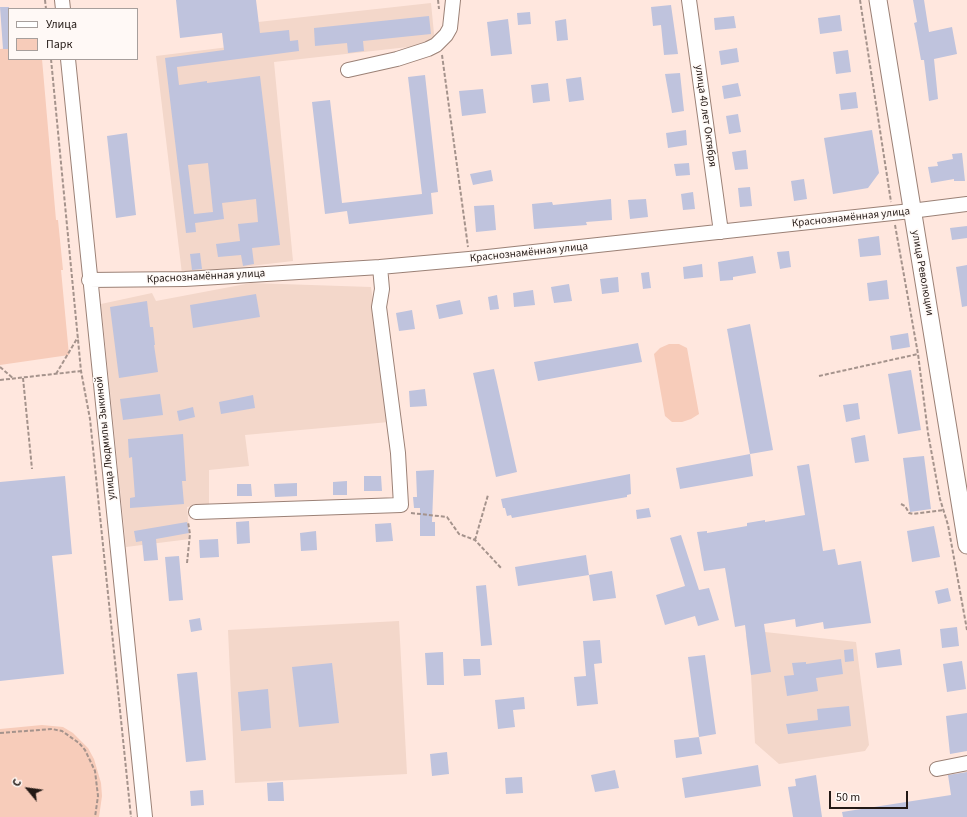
<!DOCTYPE html>
<meta charset="utf-8">
<style>
body{margin:0}
#map{position:relative;width:967px;height:817px;overflow:hidden;background:#ffe7de;font-family:"Source Sans 3",sans-serif}
canvas{display:block}
.legend{position:absolute;left:8px;top:8px;width:130px;height:52px;box-sizing:border-box;background:#fff9f6;border:1px solid #a79f9c;margin:0;padding:5px 7px;list-style:none;font-size:12px;color:#231915}
.legend li{display:flex;align-items:center;gap:8px;height:20px}
.legend b{width:20px;border:1px solid #a79f9c}
.north{position:absolute;left:8px;top:769px;width:40px;height:40px;-webkit-text-stroke:3px #fff9f6;paint-order:stroke;rotate:299deg;font-size:11px;font-weight:700;line-height:16px;text-align:center;color:#231915}
.north::after{content:'';display:block;margin:auto;width:14px;height:18px;background:#231915;clip-path:polygon(50% 0,100% 100%,50% 72%,0 100%)}
.scale{position:absolute;left:829px;top:791px;width:79px;height:18px;box-sizing:border-box;border:2px solid #231915;border-top:0;padding-left:5px;font-size:12px;line-height:14px;white-space:nowrap;color:#231915;-webkit-text-stroke:3px #fff9f6;paint-order:stroke}
</style>
<div id="map">
<canvas width="967" height="817"></canvas>
<ul class="legend">
<li><b style="height:5px;background:#fff"></b>Улица</li>
<li><b style="height:11px;background:#f7ccba"></b>Парк</li>
</ul>
<div class="north">С</div>
<div class="scale">50 m</div>
</div>
<script>
const g = document.querySelector('canvas').getContext('2d');
g.lineJoin = 'round';
function fill(path, color) {
  g.fillStyle = color;
  g.fill(path, 'evenodd');
}
function shape(rows) {
  const path = new Path2D();
  for (const r of rows) {
    path.moveTo(r[0], r[1]);
    for (let i = 2; i < r.length; i += 2) path.lineTo(r[i], r[i + 1]);
  }
  return path;
}
function strokePath(path, color, width, dash) {
  g.strokeStyle = color;
  g.lineWidth = width;
  g.lineCap = dash ? 'butt' : 'round';
  g.setLineDash(dash || []);
  g.stroke(path);
}
function drawText(font, color, halo, rows, align = 'center') {
  g.font = font + ' "Source Sans 3",sans-serif';
  g.lineWidth = 3;
  g.setLineDash([]);
  g.textBaseline = 'middle';
  g.strokeStyle = halo;
  g.fillStyle = color;
  for (const [text, x, y, turn = 0] of rows) {
    g.save();
    g.translate(x, y);
    g.rotate((+turn || 0) * Math.PI / 180);
    g.textAlign = isNaN(turn) ? turn : align;
    if (halo) g.strokeText(text, 0, 0);
    g.fillText(text, 0, 0);
    g.restore();
  }
}
fill(shape([
 [431,3,435,44,274,62,293,261,182,274,156,56,261,43,258,22],
 [251,283,371,287,389,422,245,435,249,466,209,470,209,504,187,507,190,539,126,547,101,304,152,293,156,301],
 [399,621,407,774,235,783,228,630],
 [765,632,856,642,869,745,865,751,779,764,755,743,751,675,746,635]
]), '#f3d7ca');
fill(shape([
 [9,48,9,59,42,59,56,220,58,220,63,270,61,270,69,355,0,365,0,49],
 [669,344,679,344,687,348,699,414,691,419,682,422,672,422,665,416,654,354,660,348],
 [42,725,63,727,73,733,88,748,94,759,101,783,102,796,99,817,0,817,0,729]
]), '#f7ccba');
fill(shape([
 [176,0,256,0,260,33,289,30,290,41,298,40,299,51,177,67,179,85,207,81,207,83,260,76,280,245,252,248,254,264,243,266,241,255,218,257,216,244,240,241,238,224,258,222,256,199,222,203,224,219,195,223,196,232,186,233,165,58,224,50,222,33,180,38],
 [208,163,213,212,194,214,188,165],
 [913,0,924,0,929,32,952,27,957,54,934,59,938,99,929,101,924,60,921,60,916,32,914,23,917,22],
 [671,5,678,54,664,55,661,25,653,26,651,7],
 [0,7,9,7,9,49,3,49],
 [530,12,531,24,518,25,517,13],
 [840,15,842,31,820,34,818,18],
 [429,16,431,34,363,41,364,51,348,53,347,43,315,46,314,28],
 [734,16,736,28,715,30,714,18],
 [508,19,512,54,491,56,487,22],
 [566,19,568,40,557,41,555,21],
 [737,48,739,62,721,65,719,51],
 [848,50,851,72,836,74,833,52],
 [680,73,684,111,672,113,665,74],
 [425,75,438,192,431,193,433,214,349,224,347,211,325,214,312,102,330,100,342,203,422,194,408,77],
 [581,77,584,100,569,102,566,79],
 [548,83,550,101,533,103,531,85],
 [738,83,741,96,724,99,722,86],
 [483,89,486,113,462,116,459,91],
 [856,92,858,108,841,110,839,94],
 [738,114,741,132,729,134,726,116],
 [686,130,687,145,668,148,666,133],
 [872,130,879,173,868,188,833,194,824,138],
 [127,133,136,215,116,218,107,136],
 [746,150,748,169,735,170,732,152],
 [962,153,965,181,954,181,954,179,931,183,928,167,938,166,937,162,953,159,952,154],
 [689,163,690,175,676,176,674,164],
 [491,170,493,181,473,185,470,174],
 [804,179,807,199,794,201,791,181],
 [750,187,752,206,740,207,738,188],
 [693,192,695,209,683,210,681,194],
 [611,199,612,220,586,222,587,225,534,229,532,204,552,202,553,205],
 [646,199,648,217,630,219,628,200],
 [494,205,496,230,476,232,474,206],
 [967,226,967,238,952,240,950,228],
 [879,236,881,255,860,257,858,239],
 [789,251,791,267,780,269,777,252],
 [200,253,202,269,192,270,190,254],
 [753,256,756,273,733,277,733,280,720,281,718,262],
 [702,264,703,277,684,279,683,267],
 [967,265,967,306,962,307,956,267],
 [649,272,651,288,643,289,641,273],
 [618,277,619,292,602,294,600,279],
 [887,280,889,299,869,301,867,283],
 [569,284,572,301,554,303,551,287],
 [533,290,535,305,514,307,513,293],
 [256,294,260,317,193,328,190,305],
 [497,295,499,309,490,310,488,297],
 [460,300,463,314,439,319,436,305],
 [147,301,150,327,153,327,155,345,154,345,158,372,119,378,110,307],
 [412,310,415,329,399,331,396,313],
 [750,324,773,450,750,454,727,329],
 [908,333,910,347,892,350,890,336],
 [638,343,642,362,538,381,534,362],
 [494,369,517,472,496,477,473,373],
 [911,370,921,430,898,434,888,374],
 [425,389,427,406,410,407,409,391],
 [160,394,163,415,123,420,120,399],
 [253,395,255,408,221,414,219,402],
 [858,403,860,419,846,422,843,405],
 [193,407,195,417,179,421,177,411],
 [183,434,186,481,182,481,184,504,130,508,130,498,135,497,132,457,129,458,128,439],
 [865,435,869,461,855,463,851,438],
 [750,454,753,476,680,489,676,468],
 [924,456,931,509,910,512,903,458],
 [809,464,823,551,835,549,838,565,861,561,871,623,824,629,823,622,796,627,795,619,764,624,771,672,751,675,745,625,735,627,725,568,704,571,697,532,707,531,707,533,747,526,747,523,765,520,765,522,805,515,797,466],
 [434,470,432,522,435,522,435,536,420,536,420,508,414,508,413,497,417,497,416,471],
 [630,474,631,494,627,495,627,497,512,518,511,515,507,516,505,508,503,508,501,499],
 [65,476,72,554,52,556,64,674,0,681,0,482],
 [364,476,381,476,382,491,364,491],
 [347,481,347,495,333,495,333,482],
 [297,483,297,496,275,497,274,484],
 [237,484,251,484,252,496,237,496],
 [649,508,651,517,637,519,636,510],
 [249,521,250,543,237,544,236,522],
 [187,522,189,533,156,539,158,560,144,561,142,541,136,542,134,531],
 [391,523,393,541,376,542,375,524],
 [934,526,940,557,912,562,907,531],
 [316,531,317,550,301,551,300,533],
 [681,535,699,590,709,588,719,620,698,626,695,616,665,625,656,595,685,586,670,538],
 [218,539,219,557,200,558,199,540],
 [586,555,589,575,518,586,515,567],
 [179,556,183,600,169,601,165,557],
 [612,571,616,598,593,601,589,575],
 [486,585,492,645,481,646,476,586],
 [948,588,951,601,938,604,935,591],
 [200,618,202,630,191,632,189,620],
 [957,627,959,646,942,648,940,629],
 [600,640,602,663,594,664,598,704,577,706,574,677,586,676,583,641],
 [853,649,854,661,845,662,844,650],
 [900,649,902,665,877,668,875,653],
 [443,652,444,685,427,685,425,653],
 [705,655,716,734,699,737,688,657],
 [463,659,480,659,481,675,464,676],
 [841,659,843,674,816,678,818,691,787,696,784,676,794,675,792,663,806,662,806,664],
 [962,661,966,689,947,692,943,664],
 [332,663,339,723,299,727,292,667],
 [197,672,206,760,186,762,177,674],
 [268,689,271,728,241,731,238,692],
 [524,697,525,709,513,710,515,727,498,729,495,700],
 [849,706,851,726,788,734,786,724,818,720,817,709],
 [967,713,967,751,950,754,946,716],
 [699,737,702,754,676,758,674,740],
 [447,752,449,774,432,776,430,754],
 [758,765,761,786,685,798,682,778],
 [615,770,619,788,595,792,591,775],
 [967,772,967,817,843,817,842,812,951,795,948,775],
 [816,775,822,817,793,817,788,787,796,786,795,779],
 [522,777,523,793,506,794,505,778],
 [283,782,284,801,268,801,267,783],
 [203,790,204,805,191,806,190,791]
]), '#bfc3dd');
const minor = shape([
 [62,0,63,9],
 [689,0,721,232],
 [68,59,145,817],
 [348,70,397,59,428,49,436,45,446,35,450,28,453,0],
 [89,280,185,279,380,267,469,259,911,211,967,204],
 [196,512,401,505,398,453,379,307,382,289,380,267],
 [937,769,967,763]
]);
const major = shape([
 [878,0,967,545]
]);
strokePath(minor, '#9b8176', 16);
strokePath(major, '#9b8176', 19);
strokePath(shape([
 [45,0,46,9],
 [438,0,439,9],
 [860,0,891,202],
 [442,55,468,247],
 [51,59,81,371,90,419,131,817],
 [895,225,918,354,928,433,940,499,948,525,967,630],
 [0,367,14,379],
 [56,374,78,337],
 [819,376,918,354],
 [23,378,32,469],
 [0,380,81,371],
 [901,504,905,506,909,513,913,514,944,510],
 [411,513,447,517,459,534,475,540,502,569],
 [475,540,488,495],
 [187,563,190,534,188,522],
 [0,733,52,729,62,731,79,743,85,750,95,771,98,796,95,817]
]), '#a5938c', 2, [4, 2]);
strokePath(minor, '#fff', 14);
strokePath(major, '#fff', 17);
drawText('11px', '#231915', '#fff9f6', [
 ["улица 40 лет Октября",705,116,82],
 ["Краснознамённая улица",851,218,-6],
 ["Краснознамённая улица",529,253,-6],
 ["улица Революции",922,273,80],
 ["Краснознамённая улица",206,277,-3],
 ["улица Людмилы Зыкиной",106,438,-96]
]);
</script>
